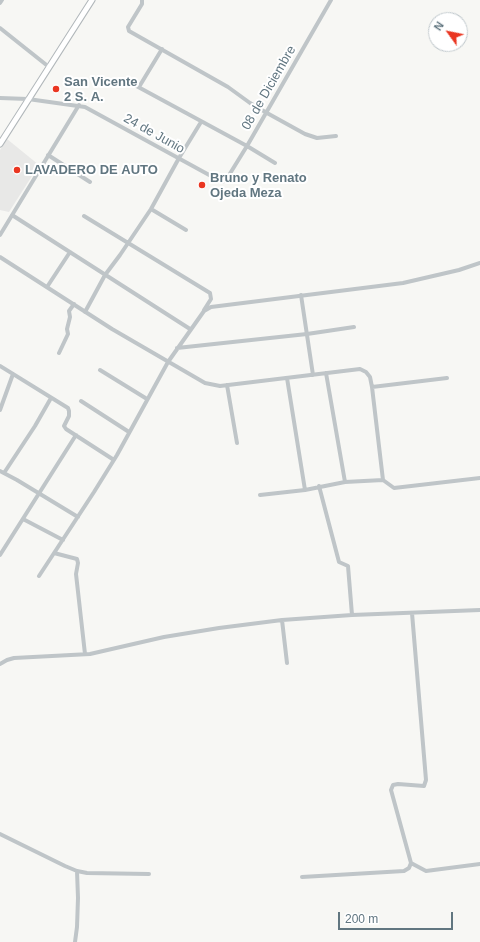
<!DOCTYPE html>
<style>
body{margin:0}
#map{position:relative;width:480px;height:942px;overflow:hidden;background:#f7f7f4;font-family:Helvetica,sans-serif}
canvas{display:block}
.north{position:absolute;left:428px;top:12px;width:40px;height:40px;box-sizing:border-box;background:#fff;border:1px solid #c0c8cc;border-radius:50%;rotate:303deg;font-size:11px;font-weight:700;line-height:16px;text-align:center;color:#617680}
.north::after{content:'';display:block;margin:auto;width:14px;height:18px;background:#ea3621;clip-path:polygon(50% 0,100% 100%,50% 72%,0 100%)}
.scale{position:absolute;left:338px;top:912px;width:115px;height:18px;box-sizing:border-box;border:2px solid #617680;border-top:0;padding-left:5px;font-size:12px;line-height:14px;white-space:nowrap;color:#617680;-webkit-text-stroke:3px #fff;paint-order:stroke}
</style>
<div id="map">
<canvas width="480" height="942"></canvas>
<div class="north">N</div>
<div class="scale">200 m</div>
</div>
<script>
const g = document.querySelector('canvas').getContext('2d');
g.lineJoin = 'round';
function fill(path, color) {
  g.fillStyle = color;
  g.fill(path, 'evenodd');
}
function shape(rows) {
  const path = new Path2D();
  for (const r of rows) {
    path.moveTo(r[0], r[1]);
    for (let i = 2; i < r.length; i += 2) path.lineTo(r[i], r[i + 1]);
  }
  return path;
}
function strokePath(path, color, width, dash) {
  g.strokeStyle = color;
  g.lineWidth = width;
  g.lineCap = dash ? 'butt' : 'round';
  g.setLineDash(dash || []);
  g.stroke(path);
}
function drawText(font, color, halo, rows, align = 'center') {
  g.font = font + ' Helvetica,sans-serif';
  g.lineWidth = 4;
  g.setLineDash([]);
  g.textBaseline = 'middle';
  g.strokeStyle = halo;
  g.fillStyle = color;
  for (const [text, x, y, turn = 0] of rows) {
    g.save();
    g.translate(x, y);
    g.rotate((+turn || 0) * Math.PI / 180);
    g.textAlign = isNaN(turn) ? turn : align;
    if (halo) g.strokeText(text, 0, 0);
    g.fillText(text, 0, 0);
    g.restore();
  }
}
fill(shape([
 [7,139,39,165,9,212,0,210,0,150]
]), '#e8e8e7');
const major = shape([
 [0,144,92,0]
]);
strokePath(major, '#b1b7ba', 7);
strokePath(shape([
 [142,0,142,4,128,27,129,31,228,87,250,103,267,113,305,134,317,138,336,136],
 [0,3,2,0],
 [0,28,49,67],
 [129,82,247,146,275,163],
 [139,87,162,49],
 [0,98,28,99,85,107,222,182,226,180,247,146,331,0],
 [48,155,90,182],
 [151,209,186,230],
 [12,215,190,329],
 [84,216,210,293,211,299,204,310],
 [0,235,79,105],
 [0,257,112,329,205,383,220,386,360,369,366,372,370,377,372,387,383,480],
 [47,287,70,252],
 [301,295,313,375],
 [85,312,105,275,120,255,151,209,179,158,201,122],
 [177,348,307,334,354,327],
 [59,353,68,334,67,329,70,317,69,311,74,304],
 [0,366,68,408,69,411,69,416,64,426,66,429,114,460],
 [100,370,147,399],
 [326,373,345,482],
 [287,378,305,490],
 [227,385,237,443],
 [372,387,447,378],
 [81,401,129,432],
 [0,410,13,374],
 [0,471,17,480,78,517],
 [4,473,35,426,51,398],
 [319,486,339,562,348,566,352,615],
 [260,495,305,490,345,482,383,480,394,488,480,478],
 [23,519,63,540],
 [54,553,77,559,78,563,76,574,85,654],
 [0,555,76,435],
 [39,576,94,492,117,455,168,362,204,311,211,307,403,283,459,270,480,263],
 [282,620,287,663],
 [0,664,7,660,14,658,90,654,164,637,219,628,282,620,352,615,480,610],
 [0,834,65,866,77,871,87,873,149,874],
 [411,863,426,871,480,864],
 [302,877,404,871,409,868,411,863,391,790,393,785,398,784,424,786,426,780,412,613],
 [75,942,77,927,78,898,77,871]
]), '#bfc5c8', 4);
strokePath(major, '#fff', 5);
for (const [x, y, r, color] of [
 [56,89,4,"#ea3621"],
 [17,170,4,"#ea3621"],
 [202,185,4,"#ea3621"]
]) {
  const dot = new Path2D();
  dot.arc(x, y, r, 0, 2 * Math.PI);
  g.fillStyle = color;
  g.fill(dot);
  strokePath(dot, '#fff', 1.5);
}
drawText('bold 13px', '#617680', '#fff', [
 ["San Vicente",64,82],
 ["2 S. A.",64,97],
 ["LAVADERO DE AUTO",25,170],
 ["Bruno y Renato",210,178],
 ["Ojeda Meza",210,193]
], 'left');
drawText('13px', '#617680', '#fff', [
 ["08 de Diciembre",269,88,-60],
 ["24 de Junio",154,134,29]
]);
</script>
